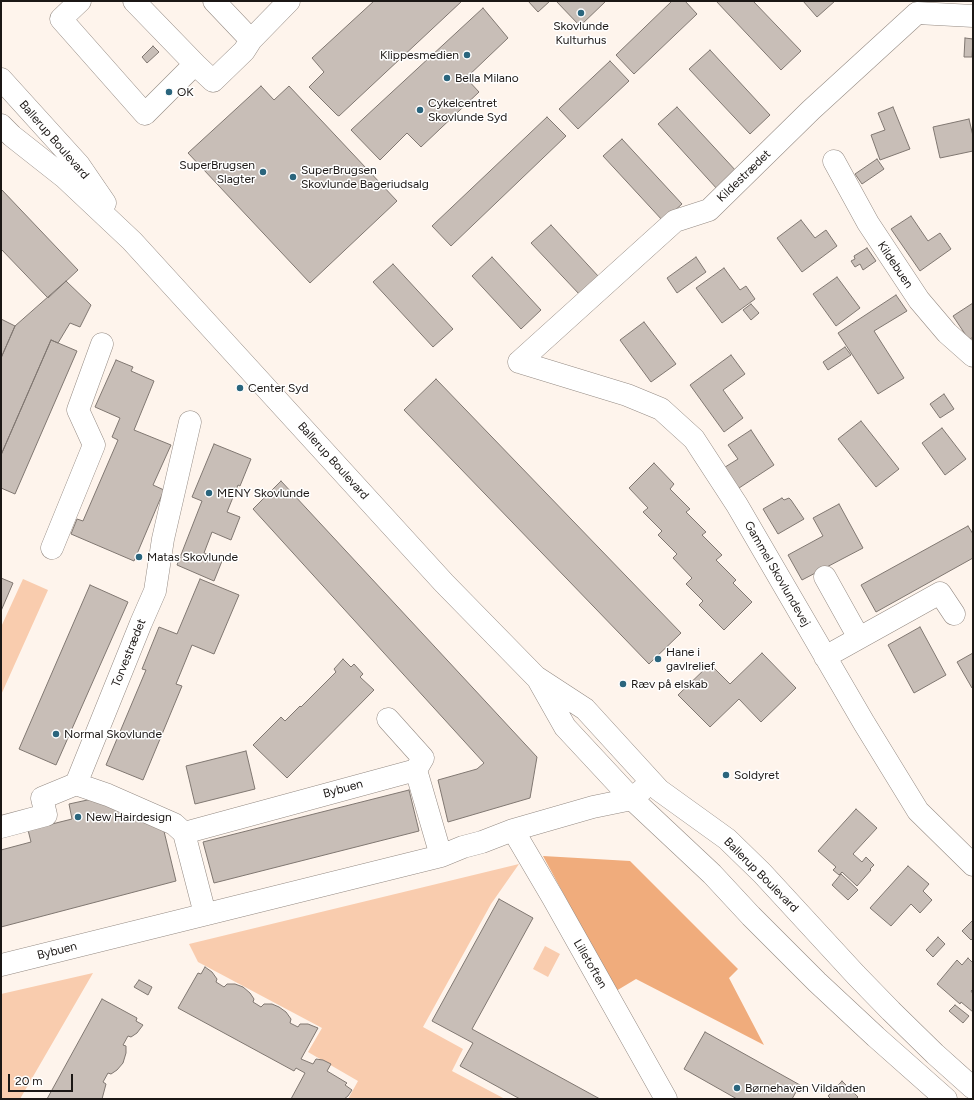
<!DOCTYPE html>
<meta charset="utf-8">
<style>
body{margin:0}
#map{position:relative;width:974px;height:1100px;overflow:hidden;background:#fef4ec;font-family:Figtree,sans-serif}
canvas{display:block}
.frame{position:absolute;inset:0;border:2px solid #1b1715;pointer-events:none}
.scale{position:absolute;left:8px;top:1074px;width:65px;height:18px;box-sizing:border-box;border:2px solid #1b1715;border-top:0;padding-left:5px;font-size:12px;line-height:14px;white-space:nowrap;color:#1b1715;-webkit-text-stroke:3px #fff;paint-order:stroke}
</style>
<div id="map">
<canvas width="974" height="1100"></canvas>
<div class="frame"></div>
<div class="scale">20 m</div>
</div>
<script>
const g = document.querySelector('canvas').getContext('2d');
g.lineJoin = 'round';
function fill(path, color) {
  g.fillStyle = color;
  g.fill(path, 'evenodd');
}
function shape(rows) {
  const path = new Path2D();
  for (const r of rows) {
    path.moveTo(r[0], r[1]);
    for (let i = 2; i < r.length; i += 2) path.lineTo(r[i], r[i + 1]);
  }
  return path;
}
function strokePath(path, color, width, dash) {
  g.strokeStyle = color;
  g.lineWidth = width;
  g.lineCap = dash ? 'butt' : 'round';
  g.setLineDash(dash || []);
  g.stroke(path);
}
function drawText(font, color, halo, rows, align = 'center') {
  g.font = font + ' Figtree,sans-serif';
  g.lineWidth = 3;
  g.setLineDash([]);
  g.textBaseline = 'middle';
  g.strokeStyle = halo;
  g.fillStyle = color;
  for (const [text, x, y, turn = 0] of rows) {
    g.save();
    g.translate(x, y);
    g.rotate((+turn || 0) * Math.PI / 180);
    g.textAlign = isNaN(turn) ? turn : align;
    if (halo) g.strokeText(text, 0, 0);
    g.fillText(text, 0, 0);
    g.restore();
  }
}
fill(shape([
 [23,579,48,590,1,695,1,627],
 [519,864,491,904,423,1027,463,1049,452,1071,505,1099,348,1099,358,1081,308,1052,322,1028,198,962,189,944],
 [545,946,560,954,548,977,533,969],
 [93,973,20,1099,2,1099,1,994]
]), '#f9ccae');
fill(shape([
 [543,856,630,861,738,969,729,978,764,1045,636,979,616,991]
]), '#f0ac7c');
const building = shape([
 [374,1,462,1,339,116,337,115,309,87,324,72,312,58,374,1],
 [528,1,550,1,538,12,528,1],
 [556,1,606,1,580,26,556,1],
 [672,1,685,1,697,14,634,74,616,55,672,1],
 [716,1,753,1,801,51,781,70,716,1],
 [803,1,835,1,817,17,803,1],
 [483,8,508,38,466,78,479,92,421,147,407,133,380,160,351,130,483,8],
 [965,38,973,39,972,57,964,57,965,38],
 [153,46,159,52,147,63,142,57,153,46],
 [710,50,770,115,750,134,689,69,710,50],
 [610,61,629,81,578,129,559,109,610,61],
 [261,86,274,100,289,86,397,201,310,283,188,153,261,86],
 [677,107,737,172,718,190,658,124,677,107],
 [893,107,910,149,880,160,871,135,885,130,878,113,893,107],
 [547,117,566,136,451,246,432,226,547,117],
 [969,119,973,136,973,151,940,158,933,127,969,119],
 [622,139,682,204,663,221,603,156,622,139],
 [877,159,884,169,862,184,855,174,877,159],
 [1,189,78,270,48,298,1,249,1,189],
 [911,216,928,241,940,233,951,249,920,271,891,229,911,216],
 [801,220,815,238,826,230,837,246,802,272,777,238,801,220],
 [551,225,599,277,580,295,531,243,551,225],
 [867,248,876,261,863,270,860,264,855,267,851,261,855,259,854,256,867,248],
 [492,257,541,310,521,329,472,276,492,257],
 [696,257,706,272,677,293,667,278,696,257],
 [393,264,453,329,433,347,373,282,393,264],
 [724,268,740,290,746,286,755,299,722,323,696,288,724,268],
 [837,277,860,308,836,326,813,294,837,277],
 [66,281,91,305,80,327,70,323,58,343,51,340,1,455,1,358,15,326,66,281],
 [896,295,907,311,874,331,904,378,878,394,838,333,896,295],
 [973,303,973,337,969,340,953,316,973,303],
 [751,304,759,313,751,320,743,310,751,304],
 [1,319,15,326,1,358,1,319],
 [644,322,676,364,651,382,620,340,644,322],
 [51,340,77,351,15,494,1,488,1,455,51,340],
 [845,347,851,355,828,370,823,362,845,347],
 [731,355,745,374,723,390,743,418,724,432,690,385,731,355],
 [116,360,133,367,131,371,154,381,134,430,171,445,153,485,164,490,134,561,71,534,77,519,83,521,118,440,112,437,120,418,95,407,116,360],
 [436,379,681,633,649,664,404,410,436,379],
 [944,394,954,409,940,418,930,404,944,394],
 [861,421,899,469,876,487,838,439,861,421],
 [942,428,966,459,945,475,922,443,942,428],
 [751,430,774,465,736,490,722,469,738,459,728,445,751,430],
 [214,444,251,459,240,486,238,485,227,512,240,517,231,540,212,532,204,553,222,561,214,581,177,565,202,501,192,497,214,444],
 [654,463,674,484,670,489,690,509,686,512,706,532,702,535,722,555,716,560,736,580,733,583,752,602,724,630,699,605,703,601,686,584,692,578,673,558,677,554,658,535,662,531,643,512,648,508,629,488,654,463],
 [281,481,537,757,530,798,448,822,438,780,477,769,484,763,253,509,281,481],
 [782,498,784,500,789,498,791,500,804,519,778,534,763,509,782,498],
 [839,504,863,548,802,580,788,555,823,536,813,518,839,504],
 [968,526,973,534,973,558,876,612,861,585,968,526],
 [1,578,13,583,1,611,1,578],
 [200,579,239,595,214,654,192,645,176,684,182,686,143,780,106,765,146,670,142,669,159,627,177,634,200,579],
 [90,585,128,602,56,765,19,749,90,585],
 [920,627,946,675,914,693,888,645,920,627],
 [762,653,796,688,761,722,739,699,710,727,678,695,710,664,730,684,762,653],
 [973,653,973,687,972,688,957,662,973,653],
 [343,659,351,667,354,664,363,674,360,677,374,690,287,778,253,745,281,717,285,721,300,706,301,707,336,672,334,669,343,659],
 [246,751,255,789,195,804,186,766,246,751],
 [409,790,419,831,214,883,203,842,409,790],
 [92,799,162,823,176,881,1,927,1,850,31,842,28,830,72,819,69,804,92,799],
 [856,809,877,828,853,854,862,862,866,857,874,865,870,869,871,870,857,886,842,872,839,875,833,870,836,867,818,851,856,809],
 [908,866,929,884,923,891,932,900,920,913,911,904,891,926,870,908,908,866],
 [841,874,858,890,848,900,832,885,841,874],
 [499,899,533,918,472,1029,600,1099,520,1099,460,1066,473,1043,432,1021,499,899],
 [973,920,973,938,971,940,962,931,973,920],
 [938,937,945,944,933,957,926,950,938,937],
 [968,958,973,963,973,989,971,991,973,994,973,1012,961,1002,960,1004,937,984,957,960,962,965,968,958],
 [205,967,212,972,217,979,216,982,224,987,227,984,235,984,243,987,250,993,254,999,253,1002,261,1007,264,1004,272,1004,279,1007,286,1012,291,1019,290,1023,298,1027,300,1024,308,1024,318,1028,301,1059,313,1064,316,1059,323,1060,331,1064,327,1071,347,1083,345,1085,352,1090,348,1096,344,1099,291,1099,305,1073,296,1068,294,1071,178,1008,198,973,201,974,205,967],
 [139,980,152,987,148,995,134,987,139,980],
 [102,999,137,1018,136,1021,143,1025,137,1033,131,1037,128,1036,123,1045,126,1046,126,1053,123,1063,117,1070,111,1074,108,1073,103,1082,106,1084,102,1099,47,1099,102,999],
 [955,1005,969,1016,963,1023,949,1011,955,1005],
 [705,1032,800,1085,792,1099,737,1099,684,1069,705,1032],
 [842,1081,858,1097,856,1099,831,1099,828,1096,842,1081]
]);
fill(building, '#c8beb7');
strokePath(building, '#807771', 1);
const minor = shape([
 [80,1,61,19,145,114,195,64,134,1],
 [214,1,251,40,289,1],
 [195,64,213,81,244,51,251,40],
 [1,79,79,165,105,203],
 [1,125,12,136,64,177,132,241,444,583,536,677,585,709,659,790,727,839,762,873,856,975,891,1011,935,1054,973,1088],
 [834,161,868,223,919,300,947,333,973,356],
 [519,362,627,395,661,409,694,439,737,505,864,723,918,811,973,865],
 [519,362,675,221,709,210,811,110,917,13,973,16],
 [52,548,94,445,78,410,102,344],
 [825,577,859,638],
 [825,657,940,593,954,614],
 [539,681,565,727,632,799,712,874,751,916,817,982,876,1037,946,1099],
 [388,719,423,758,416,770],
 [76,784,108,795,174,824,184,833,205,914],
 [1,827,46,815,42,798,76,784,141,623,155,591,163,539,190,422],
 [513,830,553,898,666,1099],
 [184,833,416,770,441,856],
 [1,965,441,856,463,847,482,842,513,830,593,807,632,799,651,782]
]);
strokePath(minor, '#948a83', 23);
strokePath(minor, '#fff', 22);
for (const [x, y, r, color] of [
 [581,13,4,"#2a657d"],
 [467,55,4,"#2a657d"],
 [447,78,4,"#2a657d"],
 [169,92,4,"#2a657d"],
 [420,110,4,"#2a657d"],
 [263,172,4,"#2a657d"],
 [293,177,4,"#2a657d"],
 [240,388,4,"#2a657d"],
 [209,493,4,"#2a657d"],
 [139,557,4,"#2a657d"],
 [658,659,4,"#2a657d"],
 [623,684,4,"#2a657d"],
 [56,734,4,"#2a657d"],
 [726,775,4,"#2a657d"],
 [78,817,4,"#2a657d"],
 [737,1088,4,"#2a657d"]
]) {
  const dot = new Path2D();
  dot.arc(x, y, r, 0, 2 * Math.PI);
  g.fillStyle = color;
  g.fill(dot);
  strokePath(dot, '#fff', 1.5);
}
drawText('12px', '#1b1715', '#fff', [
 ["Skovlunde",581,26,"center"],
 ["Kulturhus",581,40,"center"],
 ["Klippesmedien",459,55,"right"],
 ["Bella Milano",455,78],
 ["OK",177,92],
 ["Cykelcentret",428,103],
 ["Skovlunde Syd",428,117],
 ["SuperBrugsen",255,165,"right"],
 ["Slagter",255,179,"right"],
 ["SuperBrugsen",301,170],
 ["Skovlunde Bageriudsalg",301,184],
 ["Center Syd",248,388],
 ["MENY Skovlunde",217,493],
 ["Matas Skovlunde",147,557],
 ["Hane i",666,652],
 ["gavlrelief",666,666],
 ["Ræv på elskab",631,684],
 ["Normal Skovlunde",64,734],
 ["Soldyret",734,775],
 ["New Hairdesign",86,817],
 ["Børnehaven Vildanden",745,1088]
], 'left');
drawText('12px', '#1b1715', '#fff', [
 ["Ballerup Boulevard",54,140,49],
 ["Kildestrædet",744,176,-44],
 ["Kildebuen",895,265,56],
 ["Ballerup Boulevard",333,461,48],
 ["Gammel Skovlundevej",777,574,60],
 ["Torvestrædet",129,653,-68],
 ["Bybuen",343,789,-15],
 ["Ballerup Boulevard",761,875,45],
 ["Bybuen",57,951,-14],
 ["Lilletoften",590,964,60]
]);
</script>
